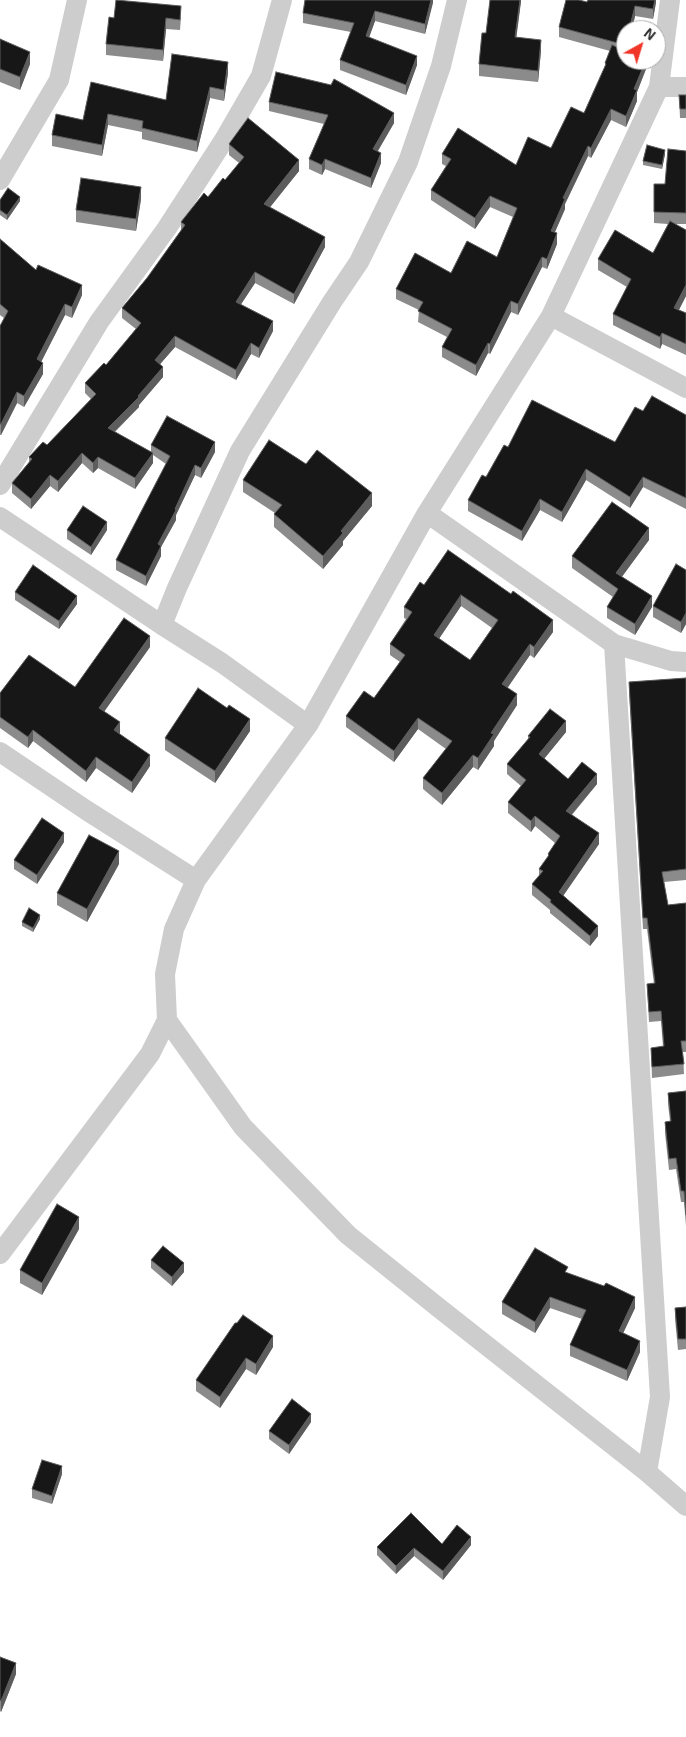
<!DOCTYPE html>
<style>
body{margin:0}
#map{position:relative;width:686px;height:1737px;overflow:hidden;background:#fff;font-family:"Exo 2",sans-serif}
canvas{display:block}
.north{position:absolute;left:616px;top:20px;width:50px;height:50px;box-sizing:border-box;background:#fff;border:1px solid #acacac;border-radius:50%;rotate:39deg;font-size:14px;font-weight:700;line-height:20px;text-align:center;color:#303030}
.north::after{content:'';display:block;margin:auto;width:18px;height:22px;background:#f13628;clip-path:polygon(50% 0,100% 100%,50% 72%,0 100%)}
</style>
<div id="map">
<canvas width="686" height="1737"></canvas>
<div class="north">N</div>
</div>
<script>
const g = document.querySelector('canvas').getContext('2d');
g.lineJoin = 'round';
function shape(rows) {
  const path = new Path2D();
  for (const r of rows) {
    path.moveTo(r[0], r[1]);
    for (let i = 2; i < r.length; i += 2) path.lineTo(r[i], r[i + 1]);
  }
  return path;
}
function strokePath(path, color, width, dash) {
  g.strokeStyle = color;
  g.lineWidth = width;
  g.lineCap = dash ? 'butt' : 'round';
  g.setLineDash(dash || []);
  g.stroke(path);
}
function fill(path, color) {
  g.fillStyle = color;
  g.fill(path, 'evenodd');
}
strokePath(shape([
 [659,87,686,87],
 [0,180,59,80,77,0],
 [551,316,686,388],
 [0,485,99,322,167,228,224,140,261,76,282,0],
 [427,513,614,644,671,661,686,662],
 [0,517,162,625,222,663,308,725],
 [162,625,177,588,240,451,332,302,359,262,408,162,441,66,457,0],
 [614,644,660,1397,647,1472,686,1506],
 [0,752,86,810,196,880],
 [167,1020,243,1127,348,1235,439,1308,647,1472],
 [0,1254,150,1054,167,1020,165,974,174,929,196,880,308,725,427,513,551,316,659,87,670,0]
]), '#cdcdcd', 20);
fill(shape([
 [433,0,425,34,375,21,369,37,417,65,406,95,340,70,340,60,351,32,303,23,303,13],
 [521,0,516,37,541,51,538,82,479,76,479,64,486,33],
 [656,0,653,19,635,16,632,30,626,30,626,60,646,60,646,69,637,92,637,101,626,127,611,120,591,158,588,156,565,204,565,209,555,232,557,244,547,269,542,267,518,315,511,312,490,354,488,353,476,376,442,357,442,347,447,337,418,322,419,310,396,299,396,289,451,273,497,257,513,217,490,207,475,229,431,200,431,190,446,166,442,164,442,154,516,165,551,148,584,113,605,66,605,63,610,51,559,37,559,27,587,2],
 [181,17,180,30,166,29,163,61,106,55,106,44,114,18],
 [0,39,30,64,20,90,0,82],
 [228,73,224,101,210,98,197,152,142,139,142,132,108,125,102,156,52,146,52,135,83,120,166,100],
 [679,95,686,95,686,118,680,118],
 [269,102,394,123,378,151,381,163,371,188,325,169,322,175,309,169,309,159,324,124,269,111],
 [229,144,299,171,269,207,325,247,294,304,255,283,241,304,273,331,259,358,251,354,236,380,175,347,160,364,163,377,139,405,139,407,115,432,151,452,151,445,215,452,201,478,195,475,176,515,176,520,161,547,161,556,146,586,116,570,116,560,166,464,153,455,153,463,135,489,98,468,93,473,82,463,58,492,50,486,31,509,12,493,12,483,29,462,29,457,47,445,91,399,85,393,85,383,106,365,136,329,122,318,122,308,147,278,181,230,181,222,225,180,239,163,229,155],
 [686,151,686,224,674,224,686,230,686,296,679,310,686,313,686,355,662,344,660,349,613,325,613,314,627,287,598,270,598,259,653,253,668,224,654,223,654,184,665,184],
 [665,154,662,169,643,165,643,161],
 [141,199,136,231,76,222,76,210],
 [0,200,20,201,7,220,0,215],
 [0,239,36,270,82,295,72,318,65,315,41,362,43,374,24,407,17,403,1,435,0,435,0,326,4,318,0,315],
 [643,411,686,415,686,509,643,487,630,508,586,480,562,522,540,510,522,541,468,511,468,500,486,477,615,442],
 [306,464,372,506,343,541,343,545,323,569,274,527,274,514,275,513,243,492,243,480],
 [67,530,107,530,91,555,67,539],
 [649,540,621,577,652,607,635,635,607,618,607,607,613,597,572,568,572,556],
 [448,550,553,632,534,658,530,655,507,688,517,705,494,741,494,746,478,770,473,767,442,805,423,789,423,778,446,749,418,729,394,762,346,727,346,716,374,698,400,662,390,655,390,644,406,619,404,618,404,607,424,585],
 [461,606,492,628,470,660,439,639],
 [686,570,686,624,681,633,653,617,653,606],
 [15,592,77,604,59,629,15,600],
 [150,647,104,711,120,733,119,734,150,766,132,793,96,768,86,782,33,741,28,748,0,728,0,693,75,687],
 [686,678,686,880,664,882,668,905,686,903,686,1052,683,1052,684,1074,652,1078,651,1048,663,1047,661,1021,649,1022,647,984,654,984,647,929,643,929,629,693,629,682],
 [250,731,215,783,165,750,165,738],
 [566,732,544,759,568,779,597,784,572,815,599,844,563,895,598,936,590,946,550,913,550,910,532,895,532,884,539,876,539,869,548,857,548,854,555,843,535,826,531,832,508,813,508,802,521,786,507,774,507,764,528,739,528,736],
 [64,842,37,884,14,869,14,860],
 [119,864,87,922,57,905,57,893],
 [40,919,33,932,22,926,22,922],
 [686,1091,686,1226,684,1202,681,1202,676,1169,669,1170,665,1133,665,1122,670,1121,668,1104,668,1093],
 [79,1229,42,1295,20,1283,20,1270],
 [151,1260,184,1272,172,1286,151,1268],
 [568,1273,635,1308,623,1333,640,1352,627,1381,570,1356,570,1345,582,1319,550,1308,535,1333,502,1314,502,1302],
 [686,1307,686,1349,678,1350,675,1319,675,1308],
 [273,1347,256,1375,246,1369,220,1408,196,1391,196,1380],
 [311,1422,289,1454,269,1439,269,1431],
 [62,1474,52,1504,32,1498,32,1489],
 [442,1544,471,1545,443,1580,414,1556,396,1574,377,1555,377,1547],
 [0,1657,16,1674,1,1712,0,1711]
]), '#8b8b8b');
fill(shape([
 [431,0,433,0,433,3,425,34,425,24],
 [520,0,521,0,521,2,515,48,515,37],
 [655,0,656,0,656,3,653,19,653,9],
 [635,6,635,16,632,30,629,30],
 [375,11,375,21,366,46,366,36],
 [166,18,166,29,163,61,163,50],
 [541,40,541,51,538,82,538,71],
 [30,52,30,64,20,90,20,77],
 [417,56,417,65,406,95,406,85],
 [646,60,646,69,637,92,637,101,626,127,626,116,634,89],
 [228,62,228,73,224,101,224,90],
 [210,87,210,98,197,152,197,141],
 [611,109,611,120,591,158,591,148],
 [394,113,394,123,373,159,373,149],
 [108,114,108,125,102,156,102,145],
 [588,146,588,156,565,204,565,209,551,241,551,231,563,198],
 [665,150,665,154,662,169,662,165],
 [381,153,381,163,371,188,371,178],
 [325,159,325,169,322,175,322,165],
 [299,160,299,171,264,215,264,204],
 [141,187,141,199,136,231,136,219],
 [490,196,490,207,475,229,475,218],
 [20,197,20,201,7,220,7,215],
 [557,233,557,244,547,269,547,259],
 [325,237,325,247,294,304,294,294],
 [542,257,542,267,518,315,518,304],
 [255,272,255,283,236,312,236,302],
 [82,285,82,295,72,318,72,307],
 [686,285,686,296,674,319,674,308],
 [511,301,511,312,490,354,490,344],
 [65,304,65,315,37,370,37,359],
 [273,321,273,331,259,358,259,348],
 [662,333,662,344,660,349,660,337],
 [175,336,175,347,155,370,155,360],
 [251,343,251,354,236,380,236,370],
 [488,343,488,353,476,376,476,365],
 [43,363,43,374,24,407,24,396],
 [163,367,163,377,139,405,139,407,108,438,108,428,138,396],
 [17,392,17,403,1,435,1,424],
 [215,442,215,452,201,478,201,468],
 [82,453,82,463,58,492,58,481],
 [153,453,153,463,135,489,135,478],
 [98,457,98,468,93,473,93,463],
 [195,465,195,475,176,515,176,520,161,547,161,556,146,586,146,576,158,544],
 [586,469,586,480,562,522,562,512],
 [50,475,50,486,31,509,31,499],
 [643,477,643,487,630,508,630,497],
 [372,493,372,506,343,541,343,545,323,569,323,556,341,531],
 [540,499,540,510,522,541,522,531],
 [107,522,107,530,91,555,91,547],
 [649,528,649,540,616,585,616,573],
 [461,595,461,606,434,646,434,635],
 [77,596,77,604,59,629,59,621],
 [652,596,652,607,635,635,635,624],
 [686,613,686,624,681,633,681,622],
 [553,620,553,632,534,658,534,647],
 [150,636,150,647,99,719,99,708],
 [530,644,530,655,502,696,502,684],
 [517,694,517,705,494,741,494,746,478,770,478,758,491,733],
 [418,718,418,729,394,762,394,751],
 [250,719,250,731,215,783,215,771],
 [566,721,566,732,539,765,539,754],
 [120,722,120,733,114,741,114,730],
 [33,730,33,741,28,748,28,737],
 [150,755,150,766,132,793,132,782],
 [473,755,473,767,442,805,442,793],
 [96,757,96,768,86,782,86,771],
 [597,774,597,784,566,821,566,811],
 [535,816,535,826,531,832,531,821],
 [64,833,64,842,37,884,37,875],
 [599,833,599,844,559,902,559,892],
 [119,851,119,864,87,922,87,909],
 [40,915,40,919,33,932,33,928],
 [598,926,598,936,590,946,590,936],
 [79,1217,79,1229,42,1295,42,1283],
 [184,1263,184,1272,172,1286,172,1277],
 [550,1297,550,1308,535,1333,535,1322],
 [635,1297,635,1308,619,1342,619,1331],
 [273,1336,273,1347,256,1375,256,1364],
 [640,1341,640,1352,627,1381,627,1370],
 [246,1358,246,1369,220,1408,220,1397],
 [311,1414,311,1422,289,1454,289,1445],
 [62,1466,62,1474,52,1504,52,1496],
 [471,1537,471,1545,443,1580,443,1571],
 [414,1548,414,1556,396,1574,396,1566],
 [16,1663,16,1674,1,1712,1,1701]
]), '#5d5d5d');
const building = shape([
 [116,0,181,6,180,20,166,18,163,50,106,44,109,17,114,18,116,0],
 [305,0,431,0,425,24,375,11,366,36,417,56,406,85,340,60,354,23,303,13,305,0],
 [490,0,520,0,515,37,541,40,538,71,479,64,482,33,486,33,490,0],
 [566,0,579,0,587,2,588,0,655,0,653,9,635,6,629,30,626,30,626,41,625,45,559,27,566,0],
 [0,39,30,52,20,77,0,69,0,39],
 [612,45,626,51,626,60,646,60,634,89,637,90,626,116,611,109,591,148,588,146,563,198,565,199,551,231,557,233,547,259,542,257,518,304,511,301,490,344,488,343,476,365,442,347,452,329,418,311,423,302,396,289,415,253,451,273,467,241,497,257,517,208,490,196,475,218,431,190,451,159,442,154,458,128,516,165,528,137,551,148,571,107,584,113,606,64,605,63,612,45],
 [172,54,228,62,224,90,210,87,197,141,142,128,143,121,108,114,102,145,52,135,56,114,83,120,91,82,166,100,172,54],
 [276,72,331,85,334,79,394,113,373,149,381,153,371,178,325,159,322,165,309,159,328,115,269,102,276,72],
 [679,95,686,95,686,109,680,109,679,95],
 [248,118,299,160,264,204,325,237,294,294,255,272,236,302,273,321,259,348,251,343,236,370,175,336,155,360,163,367,138,396,139,397,108,428,153,453,135,478,98,457,93,463,82,453,58,481,50,475,31,499,12,483,32,459,29,457,43,442,47,445,96,394,85,383,104,363,106,365,141,323,122,308,147,278,185,225,181,222,204,193,208,197,223,178,225,180,244,157,229,144,248,118],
 [647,145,665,150,662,165,643,161,647,145],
 [668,149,686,151,686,213,654,212,654,184,665,184,668,149],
 [81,178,141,187,136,219,76,210,81,178],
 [8,188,20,197,7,215,0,210,0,200,8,188],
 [670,221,686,230,686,285,674,308,686,313,686,344,662,333,660,337,613,314,631,279,598,259,615,230,653,253,670,221],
 [0,239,36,270,38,265,82,285,72,307,65,304,37,359,43,363,24,396,17,392,1,424,0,424,0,326,8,311,0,304,0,239],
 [652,396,686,415,686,498,643,477,630,497,586,469,562,512,540,499,522,531,468,500,482,475,486,477,504,445,508,447,532,400,615,442,635,407,643,411,652,396],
 [167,416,215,442,201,468,195,465,175,509,176,510,158,544,161,546,146,576,116,560,170,456,151,445,167,416],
 [269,440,306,464,317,450,372,493,341,531,343,533,323,556,274,514,282,505,243,480,269,440],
 [612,502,649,528,616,573,652,596,635,624,607,607,618,589,572,556,612,502],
 [83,506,107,522,91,547,67,530,83,506],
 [448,550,511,594,513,591,553,620,534,647,530,644,502,684,517,694,491,733,494,734,478,758,473,755,442,793,423,778,452,741,418,718,394,751,346,716,364,691,374,698,405,655,390,644,412,612,404,607,420,582,424,585,448,550],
 [461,595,498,620,470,660,434,635,461,595],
 [676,564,686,570,686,613,681,622,653,606,676,564],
 [33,565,77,596,59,621,15,592,33,565],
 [124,618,150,636,99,708,120,722,114,730,150,755,132,782,96,757,86,771,33,730,28,737,0,717,0,693,29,655,75,687,124,618],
 [686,678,686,869,662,872,668,905,686,903,686,1041,681,1041,684,1064,652,1067,651,1048,664,1046,661,1011,649,1012,647,984,655,983,647,918,643,918,629,682,686,678],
 [198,688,227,708,229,705,250,719,215,771,165,738,198,688],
 [550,709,566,721,539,754,568,779,582,762,597,774,566,811,599,833,559,892,598,926,590,936,550,902,551,900,532,884,543,871,539,869,549,855,548,854,560,836,535,816,531,821,508,802,526,780,507,764,530,737,528,736,550,709],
 [42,818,64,833,37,875,14,860,42,818],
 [89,835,119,851,87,909,57,893,89,835],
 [29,908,40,915,33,928,22,922,29,908],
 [686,1091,686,1215,684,1191,681,1191,676,1158,669,1159,665,1122,671,1121,668,1093,686,1091],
 [57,1204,79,1217,42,1283,20,1270,57,1204],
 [163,1246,184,1263,172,1277,151,1260,163,1246],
 [535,1248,568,1267,565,1272,604,1286,606,1283,635,1297,619,1331,640,1341,627,1370,570,1345,586,1310,550,1297,535,1322,502,1302,535,1248],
 [686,1307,686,1339,678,1339,675,1308,686,1307],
 [243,1315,273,1336,256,1364,246,1358,220,1397,196,1380,235,1323,237,1323,243,1315],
 [292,1399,311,1414,289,1445,269,1431,292,1399],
 [42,1460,62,1466,52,1496,32,1489,42,1460],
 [411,1513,442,1544,457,1525,471,1537,443,1571,414,1548,396,1566,377,1547,411,1513],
 [0,1657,16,1663,1,1701,0,1700,0,1657]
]);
fill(building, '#171717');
strokePath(building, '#5d5d5d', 1);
</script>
